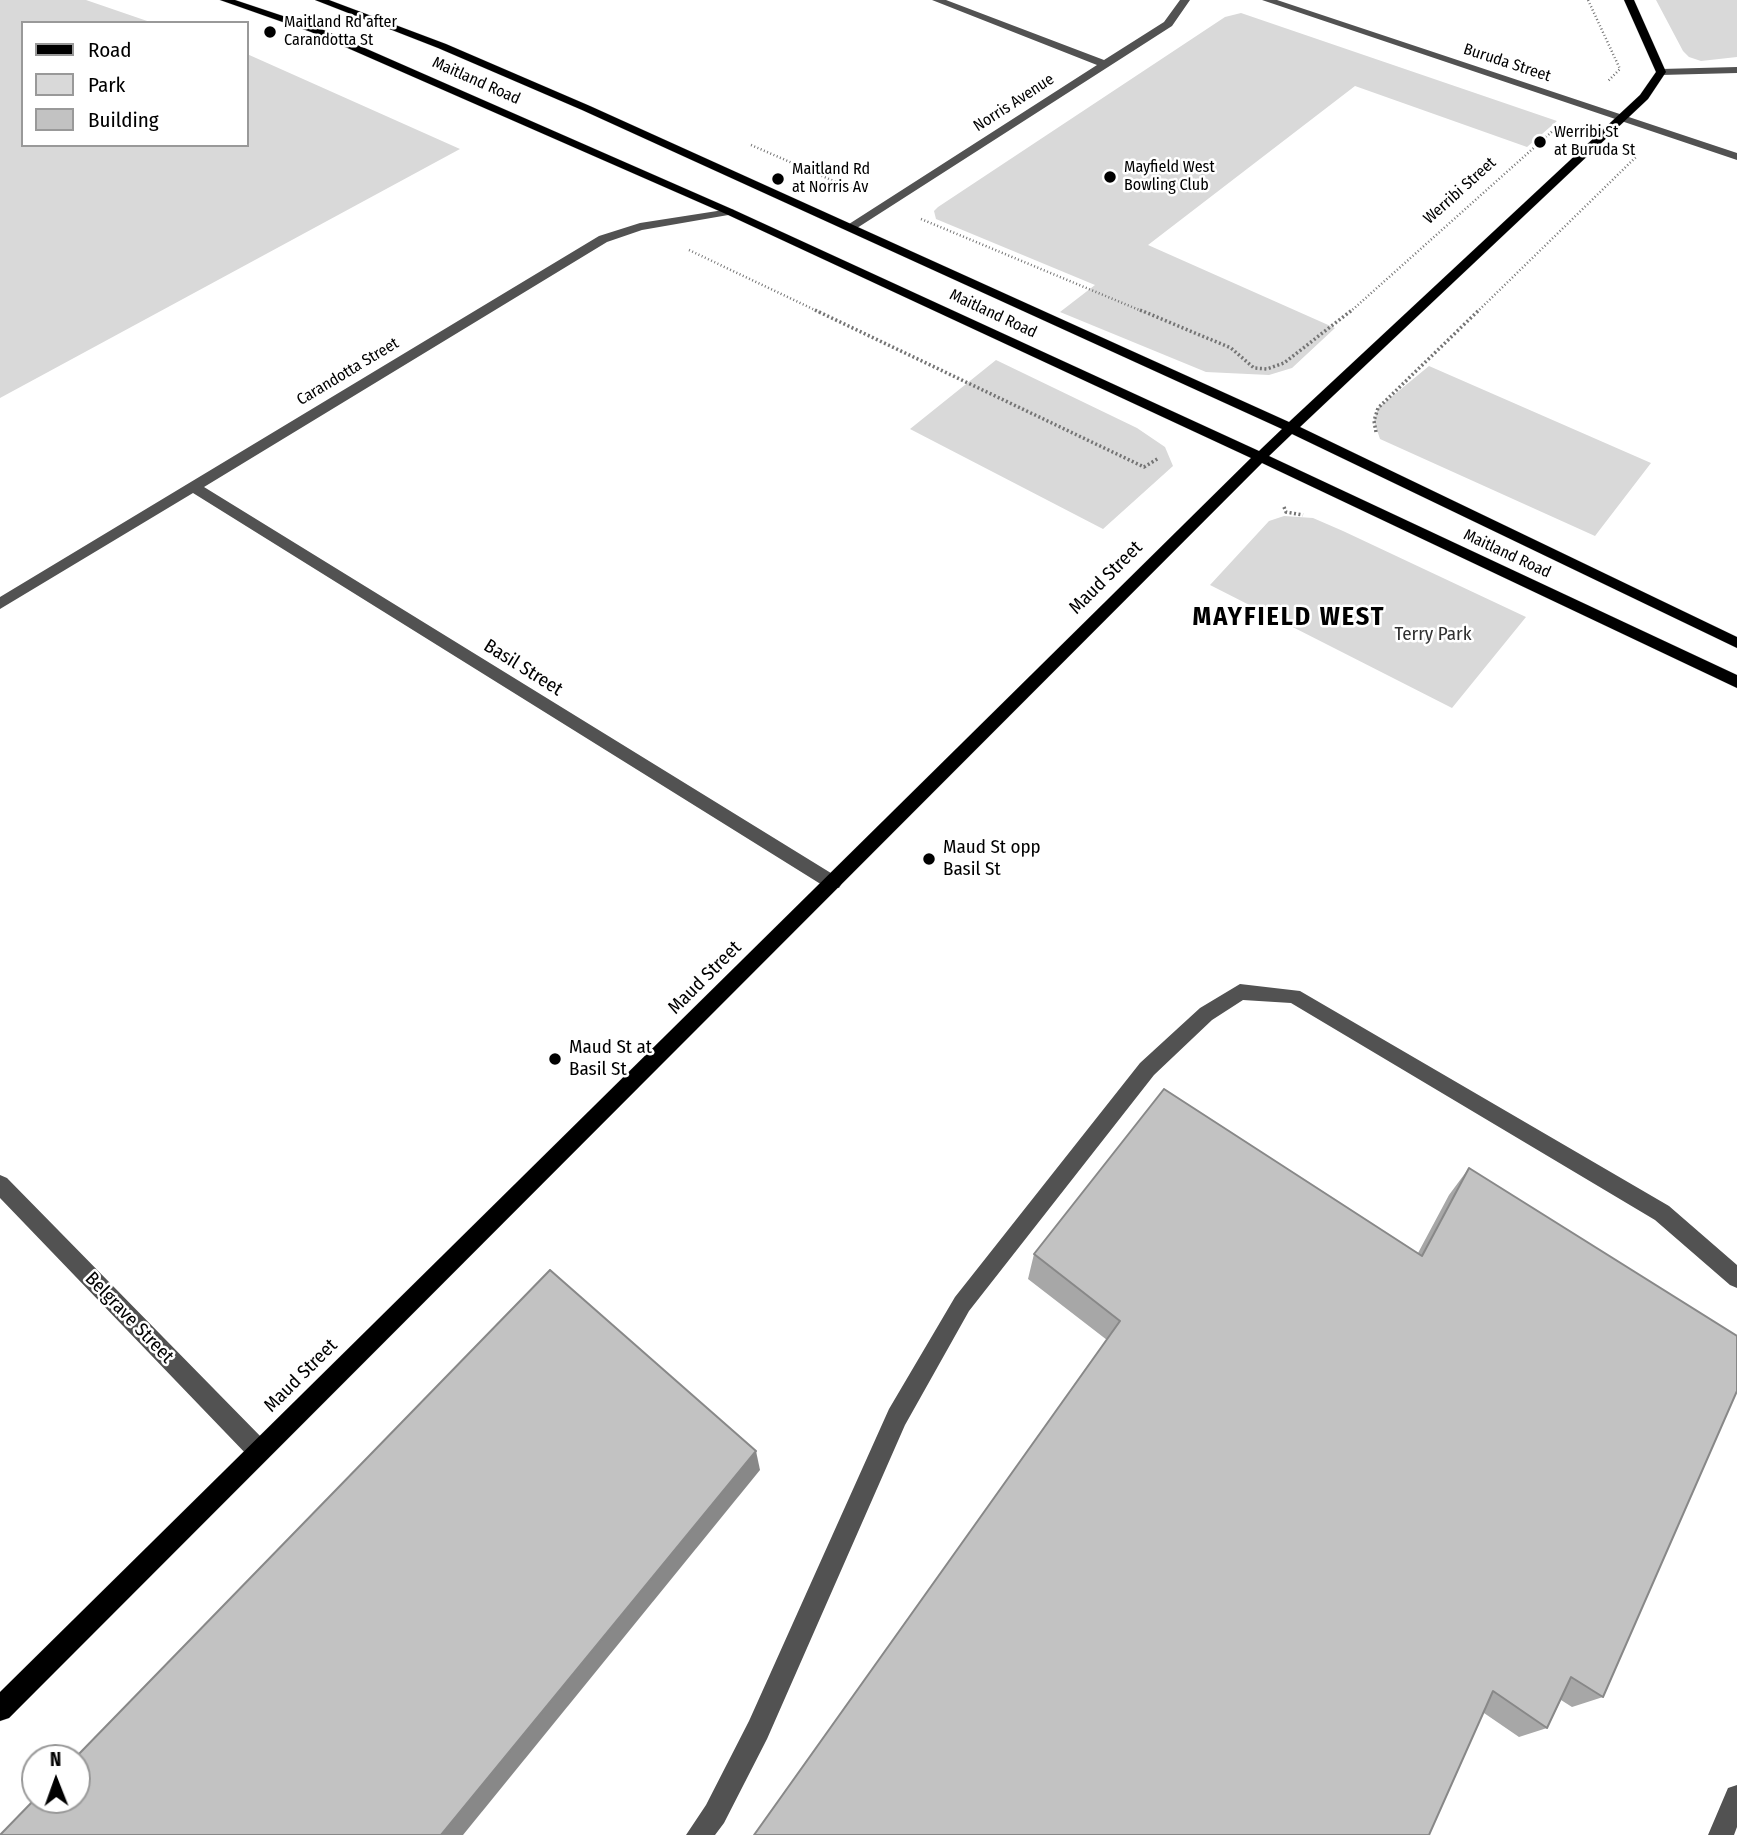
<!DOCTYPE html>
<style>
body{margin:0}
#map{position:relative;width:1737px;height:1835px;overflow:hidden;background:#fff;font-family:"Fira Sans Condensed",sans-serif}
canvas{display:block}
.legend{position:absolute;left:21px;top:21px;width:228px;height:126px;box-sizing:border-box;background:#fff;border:2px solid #999;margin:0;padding:9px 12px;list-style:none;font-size:21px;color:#000}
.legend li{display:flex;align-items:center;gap:14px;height:35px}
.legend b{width:35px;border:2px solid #999}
.north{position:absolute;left:21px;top:1744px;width:70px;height:70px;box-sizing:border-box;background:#fff;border:2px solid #999;border-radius:50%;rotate:359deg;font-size:19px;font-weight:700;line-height:28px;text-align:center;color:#000}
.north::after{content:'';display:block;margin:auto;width:24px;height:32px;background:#000;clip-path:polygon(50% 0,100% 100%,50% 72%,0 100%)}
</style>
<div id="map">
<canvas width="1737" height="1835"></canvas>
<ul class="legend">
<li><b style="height:9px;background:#000"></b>Road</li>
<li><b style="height:19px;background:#d9d9d9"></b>Park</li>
<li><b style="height:19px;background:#c2c2c2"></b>Building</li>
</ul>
<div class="north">N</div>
</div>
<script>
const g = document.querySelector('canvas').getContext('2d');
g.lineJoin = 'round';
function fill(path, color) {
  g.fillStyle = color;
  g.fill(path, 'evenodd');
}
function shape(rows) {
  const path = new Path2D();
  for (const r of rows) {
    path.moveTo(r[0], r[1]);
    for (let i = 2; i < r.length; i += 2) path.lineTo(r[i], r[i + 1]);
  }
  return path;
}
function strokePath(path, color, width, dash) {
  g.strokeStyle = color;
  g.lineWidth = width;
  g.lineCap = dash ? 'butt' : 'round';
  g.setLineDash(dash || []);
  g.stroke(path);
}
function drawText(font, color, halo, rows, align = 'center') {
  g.font = font + ' "Fira Sans Condensed",sans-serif';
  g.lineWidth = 5;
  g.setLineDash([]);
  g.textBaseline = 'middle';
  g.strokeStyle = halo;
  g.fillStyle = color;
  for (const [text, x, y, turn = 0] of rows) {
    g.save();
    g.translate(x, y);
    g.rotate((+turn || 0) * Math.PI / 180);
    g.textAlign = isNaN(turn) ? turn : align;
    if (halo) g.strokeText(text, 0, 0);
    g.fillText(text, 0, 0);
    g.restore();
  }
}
fill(shape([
 [0,0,86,0,153,23,23,23,23,145,247,145,247,54,460,149,0,398],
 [1656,0,1737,0,1737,57,1701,61,1689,57,1683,51],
 [1241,13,1557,121,1527,147,1355,86,1148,245,1335,328,1292,368,1269,375,1206,372,1060,312,1095,285,936,219,934,211,938,207,1225,17],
 [996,360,1137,428,1165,447,1173,466,1103,529,910,429],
 [1429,366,1651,463,1595,536,1380,439,1374,421,1378,408],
 [1284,516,1313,518,1343,531,1526,617,1452,708,1210,585,1269,521]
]), '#d9d9d9');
const major = shape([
 [220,0,235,0,319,28,734,210,1259,451,1282,429,582,110,438,48,315,0,329,0,446,44,590,106,1289,422,1640,95,1656,72,1624,0,1634,0,1666,72,1648,99,1300,427,1737,637,1737,648,1292,434,1269,456,1737,675,1737,688,1262,463,9,1718,0,1721,0,1692,1251,458,726,214,311,32,220,0]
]);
strokePath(major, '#dbdbdb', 1);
strokePath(shape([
 [1588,0,1620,69,1607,82],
 [751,145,852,189],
 [921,219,1144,312],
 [689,250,819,312],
 [1350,312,1556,128],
 [1477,312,1637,156]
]), '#747474', 2.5, [1, 2.5]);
strokePath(shape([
 [815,310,1144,467,1159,458],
 [1140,310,1231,348,1254,368,1267,369,1284,363,1352,310],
 [1376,432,1374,421,1378,408,1479,310],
 [1284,507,1286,512,1303,515]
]), '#747474', 3.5, [2, 2.5]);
fill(shape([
 [932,0,946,0,1104,60,1164,22,1180,0,1190,0,1172,26,857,228,849,228,849,224,1097,65,932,0],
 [1262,0,1277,0,1737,153,1737,160,1262,0],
 [1737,67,1737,73,1661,75,1656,72,1661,69,1737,67],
 [730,209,734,210,734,214,642,230,607,242,204,487,839,878,842,883,839,888,827,888,193,493,0,609,0,597,599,236,640,223,730,209],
 [1240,984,1300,991,1669,1206,1737,1265,1737,1288,1730,1285,1655,1220,1291,1003,1243,1000,1212,1020,1154,1075,969,1311,905,1425,767,1739,724,1823,715,1835,686,1835,706,1805,749,1721,889,1409,955,1297,1140,1063,1200,1008,1240,984],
 [0,1175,7,1178,266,1442,269,1450,266,1458,258,1461,250,1458,0,1198,0,1175],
 [1737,1785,1737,1827,1734,1835,1708,1835,1728,1788,1737,1785]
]), '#525252');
fill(major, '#000');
fill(shape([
 [1469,1168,1603,1697,1572,1707,1561,1700,1547,1728,1519,1737,1484,1713,1107,1340,1028,1279,1034,1254,1418,1253,1449,1195]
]), '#a7a7a7');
fill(shape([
 [756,1451,760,1470,463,1835,441,1835]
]), '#888');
const building = shape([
 [1164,1089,1422,1256,1469,1168,1737,1336,1737,1391,1603,1697,1571,1677,1547,1728,1493,1691,1429,1835,754,1835,1120,1321,1034,1254,1164,1089],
 [550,1270,756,1451,441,1835,0,1835,35,1799,35,1800,77,1800,77,1758,75,1758,550,1270]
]);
fill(building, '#c2c2c2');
strokePath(building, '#888', 2);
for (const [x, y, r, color] of [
 [270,32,7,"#000"],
 [1540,142,7,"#000"],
 [1110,177,7,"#000"],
 [778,179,7,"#000"],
 [929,859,7,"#000"],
 [555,1059,7,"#000"]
]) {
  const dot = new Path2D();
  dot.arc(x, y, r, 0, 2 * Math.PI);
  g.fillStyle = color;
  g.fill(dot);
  strokePath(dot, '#fff', 2.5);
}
drawText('16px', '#000', '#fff', [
 ["Maitland Rd after",284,23],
 ["Carandotta St",284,41],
 ["Werribi St",1554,133],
 ["at Buruda St",1554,151],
 ["Mayfield West",1124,168],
 ["Bowling Club",1124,186],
 ["Maitland Rd",792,170],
 ["at Norris Av",792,188]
], 'left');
drawText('16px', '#000', '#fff', [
 ["Buruda Street",1507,63,18],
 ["Maitland Road",476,81,24],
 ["Norris Avenue",1014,103,-33],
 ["Werribi Street",1460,191,-42],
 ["Maitland Road",993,314,25],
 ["Carandotta Street",348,372,-31],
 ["Maitland Road",1507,554,25]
]);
drawText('19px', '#000', '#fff', [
 ["Maud Street",1106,578,-45],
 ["Basil Street",523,668,32],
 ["Maud Street",705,978,-45],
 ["Belgrave Street",129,1318,46],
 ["Maud Street",301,1376,-45]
]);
drawText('19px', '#303030', '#fff', [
 ["Terry Park",1433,635]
]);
drawText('19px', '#000', '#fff', [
 ["Maud St opp",943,848],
 ["Basil St",943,870],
 ["Maud St at",569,1048],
 ["Basil St",569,1070]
], 'left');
g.letterSpacing = '2px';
drawText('bold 26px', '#000', '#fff', [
 ["MAYFIELD WEST",1289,618]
]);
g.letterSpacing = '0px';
</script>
